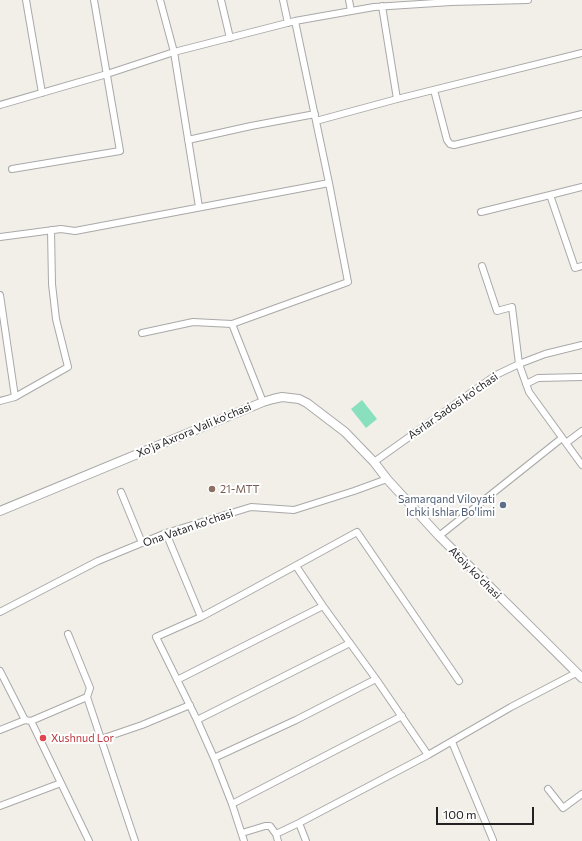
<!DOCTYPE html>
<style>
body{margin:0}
#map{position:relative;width:582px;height:841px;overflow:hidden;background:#f2efe9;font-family:Commissioner,sans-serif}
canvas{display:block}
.scale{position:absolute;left:436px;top:807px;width:98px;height:18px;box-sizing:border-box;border:2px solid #222;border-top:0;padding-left:5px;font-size:12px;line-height:14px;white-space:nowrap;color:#222;-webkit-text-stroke:3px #fff;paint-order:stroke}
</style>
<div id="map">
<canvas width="582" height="841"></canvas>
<div class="scale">100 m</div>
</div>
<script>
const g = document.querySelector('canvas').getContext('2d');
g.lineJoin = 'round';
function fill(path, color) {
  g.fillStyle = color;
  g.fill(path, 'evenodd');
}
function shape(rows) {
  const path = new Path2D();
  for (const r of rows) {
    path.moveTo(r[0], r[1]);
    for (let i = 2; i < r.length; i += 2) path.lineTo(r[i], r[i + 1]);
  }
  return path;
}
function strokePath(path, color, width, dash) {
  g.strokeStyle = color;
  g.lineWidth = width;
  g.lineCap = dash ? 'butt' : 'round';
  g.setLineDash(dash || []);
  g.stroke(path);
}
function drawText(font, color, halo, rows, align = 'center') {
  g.font = font + ' Commissioner,sans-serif';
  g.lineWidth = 4;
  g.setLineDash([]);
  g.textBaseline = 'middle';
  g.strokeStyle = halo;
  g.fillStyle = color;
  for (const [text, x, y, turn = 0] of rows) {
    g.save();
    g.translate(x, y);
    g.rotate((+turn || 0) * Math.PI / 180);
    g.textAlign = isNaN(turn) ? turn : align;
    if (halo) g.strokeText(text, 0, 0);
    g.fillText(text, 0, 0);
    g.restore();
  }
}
fill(shape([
 [362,400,377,419,366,428,351,409]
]), '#88e0be');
const minor = shape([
 [26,0,42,93],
 [160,0,174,52,199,207],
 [221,0,230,38],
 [283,0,288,23],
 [349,0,351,11],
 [382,6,397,99],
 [434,90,447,140,450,144,454,145,582,114],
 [0,105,107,74,174,52,295,21,374,7,451,2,528,0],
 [316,121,397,99,582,53],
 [188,140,251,126,315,114],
 [12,169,120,151,94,0],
 [582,187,550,195,575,268,582,266],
 [481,212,550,195],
 [0,237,61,229,75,231,329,183],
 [482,266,497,311,512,307,519,364,529,392,582,465],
 [0,295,15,397,0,401],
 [142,333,193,322,232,324],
 [526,384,538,378,582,377],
 [15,397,68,367,56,319,52,284,51,230],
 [263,402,232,324,348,282,329,183,295,21],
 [566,443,582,431],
 [374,462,496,375,519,364,545,354,582,345],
 [121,492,142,543],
 [166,533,201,617],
 [439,536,562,438],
 [296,566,323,606,376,679,428,755],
 [0,612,98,561,166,533,251,507,294,510,354,491,387,479],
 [68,634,90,688,87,697],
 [0,671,25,720],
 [177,680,323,606],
 [197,720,350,643],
 [31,721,87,697,135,841],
 [0,730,25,720,31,721,89,841],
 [101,739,142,725,190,705],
 [452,742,493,840],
 [214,758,296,720,376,679],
 [548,789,563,808,582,794],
 [232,804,402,716],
 [0,806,61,783],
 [299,823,306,841],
 [242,833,265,826,270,826,276,834],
 [244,841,232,804,214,758,197,720,156,637,201,617,242,595,357,532,459,681],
 [278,841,276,834,299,823,428,755,511,707,576,673]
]);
const tertiary = shape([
 [0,511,263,402,273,399,282,397,299,399,307,403,345,432,374,462,387,479,439,536,582,678]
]);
strokePath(minor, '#a9a9a9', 8);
strokePath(tertiary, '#a9a9a9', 10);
strokePath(minor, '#fff', 6);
strokePath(tertiary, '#fff', 8);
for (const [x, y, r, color] of [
 [212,489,4,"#8d6e63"],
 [503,505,4,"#5c6f8a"],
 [43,738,4,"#e0444e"]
]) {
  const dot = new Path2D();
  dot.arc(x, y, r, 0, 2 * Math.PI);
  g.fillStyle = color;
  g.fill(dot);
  strokePath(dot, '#fff', 1.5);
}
drawText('11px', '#222', '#fff', [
 ["Asrlar Sadosi ko'chasi",453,406,-35],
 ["Xo'ja Axrora Vali ko'chasi",194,430,-23],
 ["Ona Vatan ko'chasi",188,528,-19],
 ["Atoiy ko'chasi",475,573,45]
]);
drawText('11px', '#785e54', '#fff', [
 ["21-MTT",220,489]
], 'left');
drawText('11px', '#4e5e75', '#fff', [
 ["Samarqand Viloyati",495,499],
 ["Ichki Ishlar Bo'limi",495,512]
], 'right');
drawText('11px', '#be3a42', '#fff', [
 ["Xushnud Lor",51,738]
], 'left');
</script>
